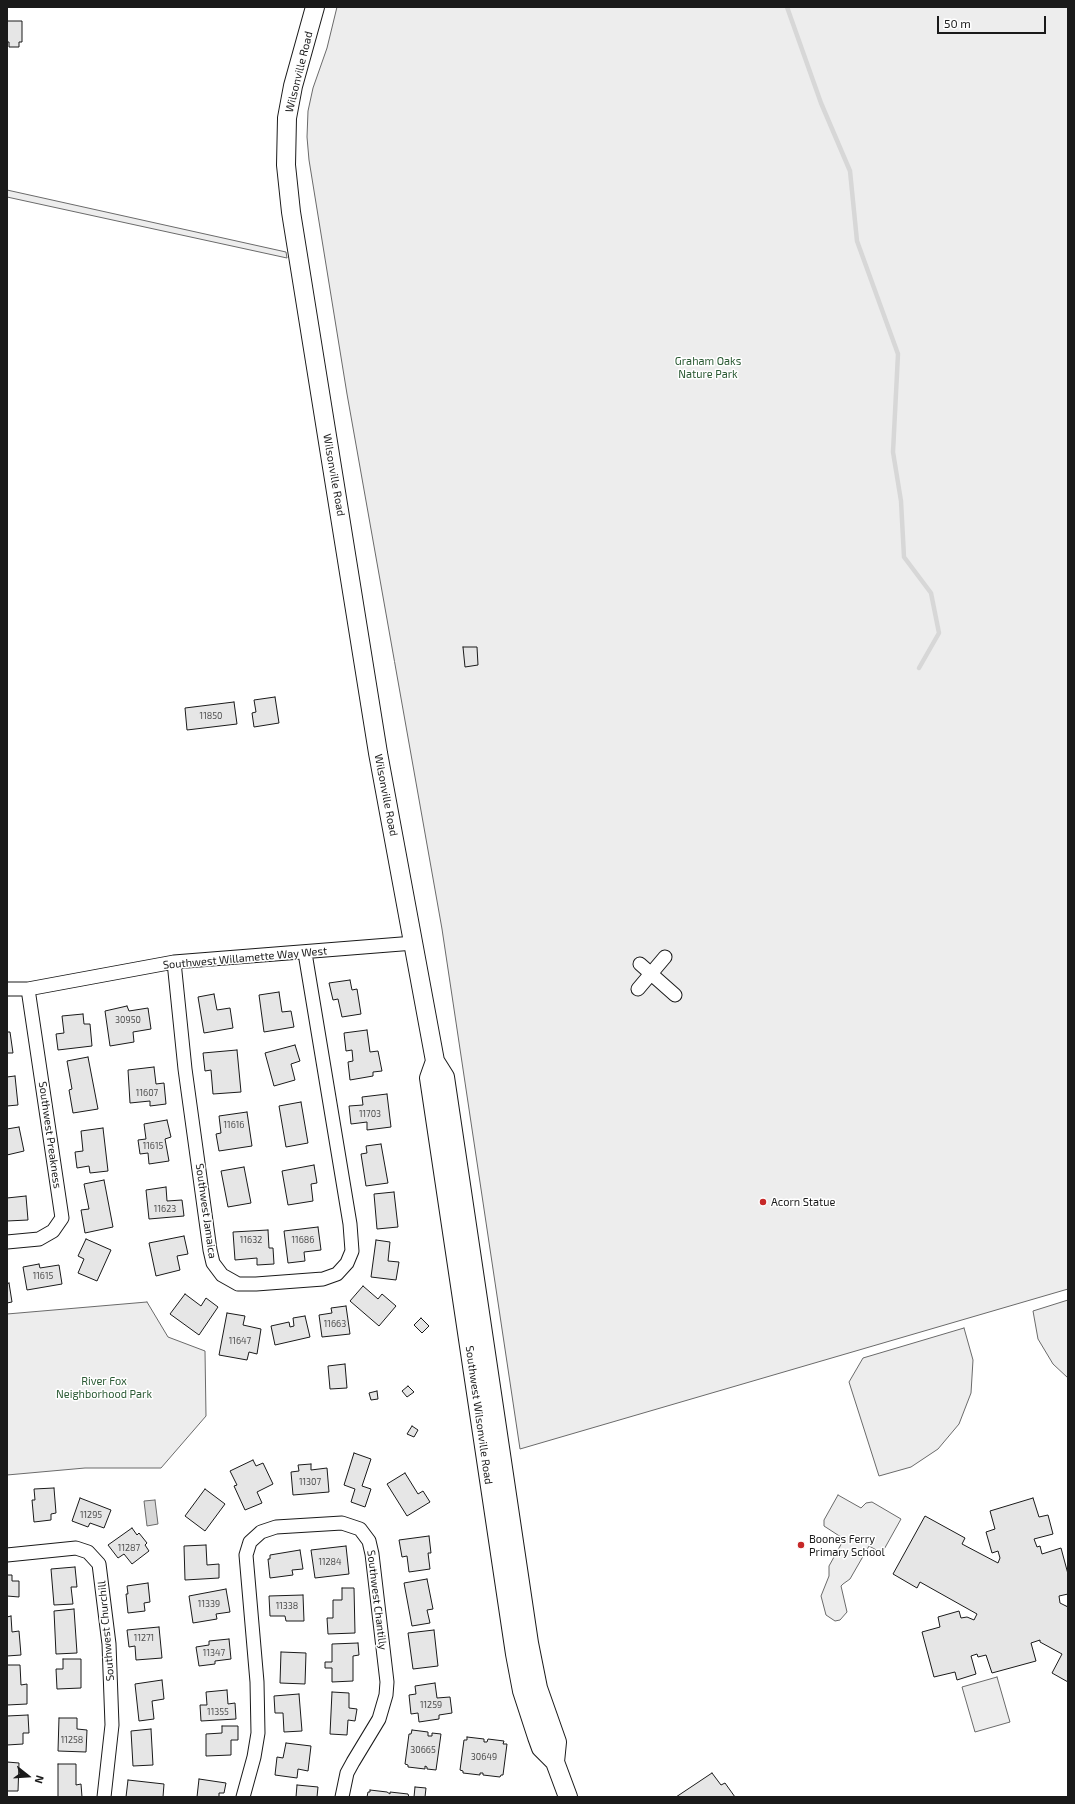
<!DOCTYPE html>
<style>
body{margin:0}
#map{position:relative;width:1075px;height:1804px;overflow:hidden;background:#fff;font-family:"Exo 2",sans-serif}
canvas{display:block}
.frame{position:absolute;inset:0;border:8px solid #1a1a1a;pointer-events:none}
.north{position:absolute;left:8px;top:1756px;width:40px;height:40px;-webkit-text-stroke:3px #fff;paint-order:stroke;rotate:107deg;font-size:11px;font-weight:700;line-height:16px;text-align:center;color:#1a1a1a}
.north::after{content:'';display:block;margin:auto;width:14px;height:18px;background:#1a1a1a;clip-path:polygon(50% 0,100% 100%,50% 72%,0 100%)}
.scale{position:absolute;left:937px;top:16px;width:109px;height:18px;box-sizing:border-box;border:2px solid #1a1a1a;border-top:0;padding-left:5px;font-size:12px;line-height:14px;white-space:nowrap;color:#1a1a1a;-webkit-text-stroke:3px #fff;paint-order:stroke}
</style>
<div id="map">
<canvas width="1075" height="1804"></canvas>
<div class="frame"></div>
<div class="north">N</div>
<div class="scale">50 m</div>
</div>
<script>
const g = document.querySelector('canvas').getContext('2d');
g.lineJoin = 'round';
function fill(path, color) {
  g.fillStyle = color;
  g.fill(path, 'evenodd');
}
function shape(rows) {
  const path = new Path2D();
  for (const r of rows) {
    path.moveTo(r[0], r[1]);
    for (let i = 2; i < r.length; i += 2) path.lineTo(r[i], r[i + 1]);
  }
  return path;
}
function strokePath(path, color, width, dash) {
  g.strokeStyle = color;
  g.lineWidth = width;
  g.lineCap = dash ? 'butt' : 'round';
  g.setLineDash(dash || []);
  g.stroke(path);
}
function drawText(font, color, halo, rows, align = 'center') {
  g.font = font + ' "Exo 2",sans-serif';
  g.lineWidth = 3;
  g.setLineDash([]);
  g.textBaseline = 'middle';
  g.strokeStyle = halo;
  g.fillStyle = color;
  for (const [text, x, y, turn = 0] of rows) {
    g.save();
    g.translate(x, y);
    g.rotate((+turn || 0) * Math.PI / 180);
    g.textAlign = isNaN(turn) ? turn : align;
    if (halo) g.strokeText(text, 0, 0);
    g.fillText(text, 0, 0);
    g.restore();
  }
}
const green = shape([
 [337,7,1068,7,1068,1289,520,1449,442,929,347,394,309,160,307,137,308,111,313,88,327,48,337,7],
 [7,190,286,252,287,258,7,197,7,190],
 [1068,1300,1068,1378,1053,1364,1038,1339,1033,1311,1068,1300],
 [147,1302,168,1337,205,1351,206,1416,161,1468,85,1468,7,1475,7,1314,147,1302],
 [964,1328,973,1360,971,1393,959,1424,938,1449,911,1467,879,1476,849,1382,863,1358,964,1328],
 [838,1495,861,1508,866,1503,872,1502,901,1519,882,1553,869,1546,850,1579,843,1584,841,1586,847,1612,840,1620,835,1621,826,1615,821,1596,829,1576,829,1566,844,1539,824,1526,824,1520,838,1495],
 [997,1677,1010,1722,975,1732,962,1687,997,1677]
]);
fill(green, '#ededed');
strokePath(green, '#6a6a6a', 1);
const water = shape([
 [155,1500,158,1524,147,1526,144,1501,155,1500]
]);
fill(water, '#d7d7d7');
strokePath(water, '#6a6a6a', 1);
strokePath(shape([
 [787,7,821,103,850,171,857,241,898,354,893,452,901,501,904,557,931,593,939,633,919,668]
]), '#d7d7d7', 4.5);
const building = shape([
 [7,21,22,21,22,42,19,42,19,47,9,47,9,42,7,42,7,21],
 [463,647,477,647,478,665,465,667,463,647],
 [275,697,279,723,254,727,252,713,256,712,254,700,275,697],
 [234,702,237,724,187,730,185,708,234,702],
 [350,980,352,990,357,989,361,1014,342,1017,338,999,333,1000,329,983,350,980],
 [279,992,282,1012,291,1011,294,1027,264,1032,259,995,279,992],
 [214,994,217,1010,230,1008,233,1028,204,1033,198,997,214,994],
 [127,1006,129,1011,148,1008,151,1029,133,1032,134,1042,110,1046,105,1011,127,1006],
 [83,1014,84,1024,90,1024,92,1046,58,1050,56,1034,64,1033,62,1016,83,1014],
 [367,1030,370,1052,378,1051,382,1071,373,1072,373,1076,350,1080,348,1062,353,1061,352,1050,346,1051,344,1033,367,1030],
 [7,1032,10,1032,13,1053,7,1053,7,1032],
 [295,1045,300,1061,291,1064,295,1080,274,1086,265,1053,295,1045],
 [237,1050,241,1092,213,1094,211,1070,205,1071,203,1053,237,1050],
 [88,1057,98,1109,73,1113,69,1090,72,1089,67,1061,88,1057],
 [154,1067,156,1084,164,1083,166,1104,150,1106,150,1101,130,1103,128,1070,154,1067],
 [15,1076,18,1105,7,1106,7,1077,15,1076],
 [387,1094,391,1127,367,1130,367,1122,351,1124,349,1106,363,1105,362,1097,387,1094],
 [301,1102,308,1143,286,1147,279,1106,301,1102],
 [247,1112,252,1146,219,1151,216,1134,221,1133,219,1116,247,1112],
 [167,1120,171,1137,165,1139,169,1161,149,1164,148,1153,140,1154,138,1140,146,1139,144,1124,167,1120],
 [19,1127,24,1151,7,1155,7,1129,19,1127],
 [103,1128,108,1171,90,1173,89,1166,77,1168,75,1152,83,1151,81,1131,103,1128],
 [381,1144,388,1183,366,1186,361,1154,367,1153,366,1146,381,1144],
 [314,1165,317,1183,311,1184,313,1201,288,1205,282,1171,314,1165],
 [244,1167,251,1203,228,1207,221,1171,244,1167],
 [104,1180,113,1227,85,1233,81,1210,89,1209,84,1184,104,1180],
 [166,1187,167,1201,182,1200,184,1216,149,1219,146,1190,166,1187],
 [394,1192,398,1227,377,1229,374,1194,394,1192],
 [26,1196,28,1220,7,1221,7,1198,26,1196],
 [318,1227,321,1250,304,1252,305,1261,288,1263,284,1231,318,1227],
 [268,1230,269,1248,273,1248,274,1264,257,1265,257,1258,235,1260,233,1232,268,1230],
 [184,1236,188,1254,177,1256,180,1270,156,1276,149,1243,184,1236],
 [86,1239,111,1250,97,1281,78,1273,84,1259,78,1256,86,1239],
 [376,1240,390,1242,388,1261,399,1262,396,1280,371,1277,376,1240],
 [39,1264,40,1268,59,1265,62,1284,27,1290,23,1267,39,1264],
 [9,1283,12,1302,7,1303,7,1284,9,1283],
 [363,1286,378,1299,382,1294,396,1306,379,1326,350,1301,363,1286],
 [185,1294,201,1306,206,1298,218,1307,199,1335,170,1314,185,1294],
 [346,1306,350,1334,322,1337,319,1315,332,1313,331,1308,346,1306],
 [227,1313,245,1316,243,1325,261,1329,257,1354,249,1352,247,1360,219,1355,227,1313],
 [305,1316,310,1337,275,1345,271,1326,289,1322,290,1327,294,1326,293,1318,305,1316],
 [421,1318,429,1326,422,1333,414,1325,421,1318],
 [345,1364,347,1388,330,1389,328,1366,345,1364],
 [408,1386,414,1392,407,1397,402,1391,408,1386],
 [377,1391,378,1399,371,1400,369,1393,377,1391],
 [412,1426,418,1430,414,1437,407,1434,412,1426],
 [354,1453,371,1459,362,1486,371,1489,365,1507,351,1502,355,1489,344,1485,354,1453],
 [253,1460,256,1466,263,1463,273,1484,257,1492,262,1503,245,1510,234,1486,237,1485,230,1471,253,1460],
 [311,1464,311,1470,327,1468,329,1492,293,1495,291,1472,299,1471,298,1465,311,1464],
 [405,1473,418,1494,423,1491,430,1502,407,1516,387,1484,405,1473],
 [54,1488,56,1513,51,1514,51,1520,34,1522,32,1500,35,1500,34,1489,54,1488],
 [205,1489,225,1504,205,1531,185,1516,205,1489],
 [80,1498,111,1510,104,1528,90,1523,88,1527,72,1521,80,1498],
 [1033,1498,1039,1517,1048,1515,1053,1534,1034,1539,1037,1547,1040,1546,1042,1554,1061,1548,1068,1574,1068,1594,1059,1596,1060,1603,1068,1607,1068,1682,1052,1673,1062,1654,1040,1642,1040,1640,1031,1643,1036,1661,992,1673,986,1655,978,1657,977,1654,971,1656,976,1674,957,1680,955,1672,934,1677,922,1632,940,1627,938,1617,959,1611,961,1618,967,1617,974,1620,977,1614,920,1582,917,1588,893,1574,925,1516,965,1538,962,1544,998,1563,1000,1558,998,1551,992,1553,986,1532,995,1529,990,1511,1033,1498],
 [132,1528,137,1535,139,1533,147,1543,145,1545,149,1551,132,1564,124,1554,118,1558,108,1545,132,1528],
 [429,1536,431,1553,428,1553,430,1569,409,1572,407,1556,402,1557,399,1540,429,1536],
 [206,1545,207,1565,219,1564,219,1578,185,1580,184,1546,206,1545],
 [346,1546,349,1574,315,1578,311,1550,346,1546],
 [300,1550,303,1569,292,1570,293,1575,270,1578,268,1559,270,1559,270,1555,300,1550],
 [75,1567,77,1587,71,1587,73,1604,54,1605,51,1569,75,1567],
 [7,1575,12,1575,12,1581,19,1581,19,1597,7,1596,7,1575],
 [427,1579,433,1609,427,1610,430,1623,412,1626,404,1583,427,1579],
 [148,1583,150,1602,144,1603,145,1611,128,1613,126,1594,128,1594,127,1586,148,1583],
 [342,1588,354,1588,355,1633,328,1634,327,1618,333,1618,333,1600,342,1600,342,1588],
 [226,1589,230,1612,216,1614,217,1619,193,1623,189,1596,226,1589],
 [303,1595,304,1621,286,1621,285,1616,270,1616,269,1596,303,1595],
 [74,1609,77,1653,56,1654,54,1611,74,1609],
 [11,1616,12,1632,19,1631,21,1655,7,1656,7,1617,11,1616],
 [159,1627,162,1658,136,1660,135,1646,129,1647,127,1630,159,1627],
 [434,1630,438,1666,413,1669,408,1633,434,1630],
 [229,1639,231,1659,215,1661,215,1664,199,1666,196,1647,209,1645,209,1641,229,1639],
 [358,1643,359,1655,353,1656,353,1681,332,1682,332,1668,325,1668,325,1662,332,1662,332,1644,358,1643],
 [281,1652,306,1653,305,1684,280,1683,281,1652],
 [63,1659,81,1659,81,1688,57,1689,56,1669,63,1669,63,1659],
 [7,1665,20,1665,21,1685,27,1684,27,1704,7,1705,7,1665],
 [162,1680,164,1699,152,1701,154,1719,139,1721,135,1684,162,1680],
 [435,1683,437,1698,450,1697,452,1713,439,1715,439,1719,419,1722,418,1713,411,1714,409,1695,416,1694,415,1686,435,1683],
 [227,1690,228,1704,235,1703,236,1719,201,1721,200,1705,207,1705,206,1692,227,1690],
 [332,1692,349,1693,349,1708,357,1709,355,1721,348,1720,347,1735,330,1734,332,1692],
 [299,1694,302,1731,284,1732,283,1713,275,1713,274,1696,299,1694],
 [28,1715,29,1733,23,1733,23,1744,7,1745,7,1716,28,1715],
 [59,1718,77,1718,77,1729,87,1730,86,1752,58,1751,59,1718],
 [222,1726,238,1726,238,1740,231,1740,231,1755,206,1756,206,1734,222,1733,222,1726],
 [151,1729,153,1765,133,1766,131,1731,151,1729],
 [412,1730,428,1732,428,1736,432,1736,432,1733,441,1734,436,1770,427,1769,427,1767,425,1766,425,1769,408,1767,408,1765,405,1764,409,1734,411,1734,412,1730],
 [467,1737,484,1739,484,1742,487,1742,488,1739,504,1741,503,1744,507,1744,503,1775,501,1775,500,1777,483,1775,483,1773,480,1773,480,1775,463,1773,463,1771,460,1770,464,1740,467,1740,467,1737],
 [286,1743,311,1746,308,1771,298,1769,297,1778,275,1775,277,1757,283,1758,286,1743],
 [7,1762,19,1763,18,1791,7,1791,7,1762],
 [58,1764,76,1764,76,1785,81,1784,82,1797,58,1797,58,1764],
 [712,1773,721,1785,725,1783,735,1797,676,1797,712,1773],
 [199,1779,226,1783,224,1793,219,1793,219,1797,197,1797,199,1779],
 [128,1780,164,1784,163,1797,126,1797,128,1780],
 [297,1785,318,1787,317,1797,296,1797,297,1785],
 [415,1787,426,1788,425,1797,414,1797,415,1787],
 [370,1790,387,1792,390,1794,390,1792,408,1794,409,1797,367,1797,368,1792,370,1792,370,1790]
]);
fill(building, '#e6e6e6');
strokePath(building, '#1a1a1a', 1);
const street = shape([
 [174,962,185,1069,210,1250,213,1263,222,1275,238,1284,256,1284,323,1279,337,1274,347,1263,352,1251,350,1224,305,953],
 [640,964,675,995],
 [7,989,28,989,174,962,414,943],
 [638,989,665,957],
 [7,1242,39,1239,53,1231,62,1218,28,989],
 [7,1555,76,1548,88,1552,99,1564,109,1644,112,1725,104,1797],
 [243,1797,254,1757,258,1733,257,1682,246,1555,250,1542,261,1532,276,1527,342,1523,360,1529,369,1541,372,1554,387,1682,386,1695,379,1719,353,1762,347,1773,342,1797]
]);
const secondary = shape([
 [315,7,293,86,287,118,286,165,291,212,378,753,435,1061,445,1077,529,1643,538,1688,557,1742,555,1762,568,1797],
 [435,1061,429,1078,515,1654,522,1691,537,1737,541,1748,555,1762]
]);
strokePath(street, '#1a1a1a', 15);
strokePath(secondary, '#1a1a1a', 20);
strokePath(street, '#fff', 13);
strokePath(secondary, '#fff', 18);
for (const [x, y, r, color] of [
 [763,1202,4,"#c62828"],
 [801,1545,4,"#c62828"]
]) {
  const dot = new Path2D();
  dot.arc(x, y, r, 0, 2 * Math.PI);
  g.fillStyle = color;
  g.fill(dot);
  strokePath(dot, '#fff', 1.5);
}
drawText('9px', '#4d4d4d', null, [
 ["11850",211,716],
 ["30950",128,1020],
 ["11607",147,1093],
 ["11703",370,1114],
 ["11616",234,1125],
 ["11615",153,1146],
 ["11623",165,1209],
 ["11632",251,1240],
 ["11686",303,1240],
 ["11615",43,1276],
 ["11663",335,1324],
 ["11647",240,1341],
 ["11307",310,1482],
 ["11295",91,1515],
 ["11287",129,1548],
 ["11284",330,1562],
 ["11339",209,1604],
 ["11338",287,1606],
 ["11271",144,1638],
 ["11347",214,1653],
 ["11259",431,1705],
 ["11355",218,1712],
 ["11258",72,1740],
 ["30665",423,1750],
 ["30649",484,1757]
]);
drawText('11px', '#1a1a1a', '#fff', [
 ["Wilsonville Road",299,72,-76],
 ["Wilsonville Road",334,475,80],
 ["Wilsonville Road",386,795,79],
 ["Southwest Willamette Way West",245,958,-5],
 ["Southwest Preakness",50,1135,82],
 ["Southwest Jamaica",206,1211,82],
 ["Southwest Wilsonville Road",479,1415,82],
 ["Southwest Chantilly",377,1600,83],
 ["Southwest Churchill",106,1631,-95]
]);
drawText('11px', '#2b5a34', '#fff', [
 ["Graham Oaks",708,361],
 ["Nature Park",708,374],
 ["River Fox",104,1381],
 ["Neighborhood Park",104,1394]
]);
drawText('11px', '#1a1a1a', '#fff', [
 ["Acorn Statue",771,1202],
 ["Boones Ferry",809,1539],
 ["Primary School",809,1552]
], 'left');
</script>
